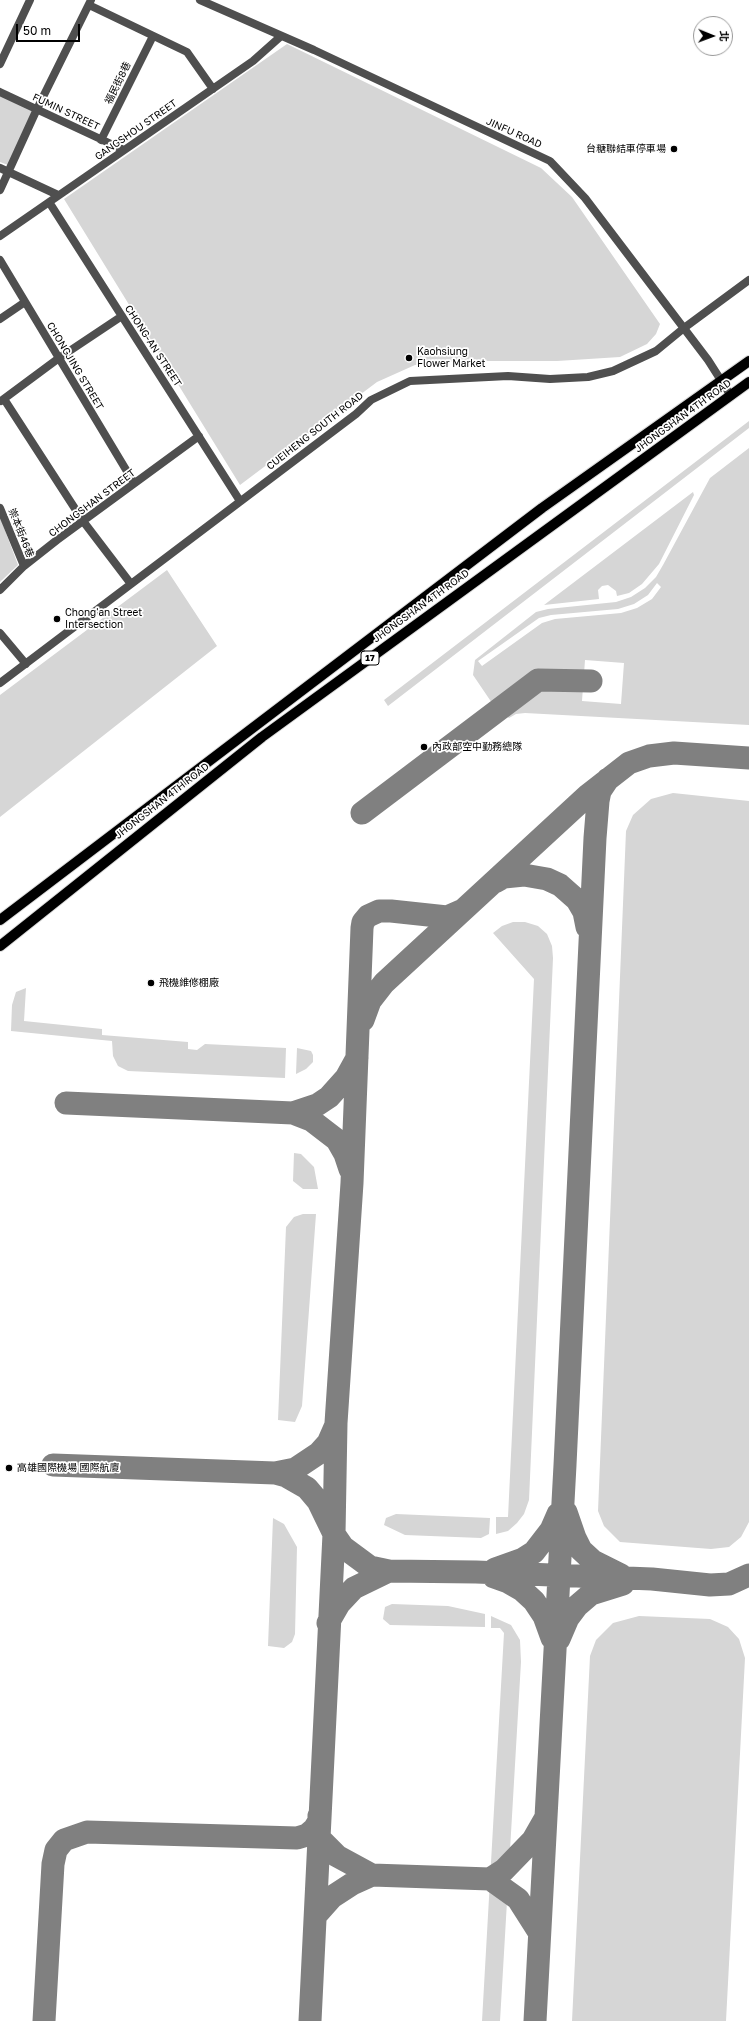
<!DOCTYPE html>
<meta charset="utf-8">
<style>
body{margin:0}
#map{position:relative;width:749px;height:2021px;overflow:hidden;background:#fff;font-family:"Golos Text","Noto Sans TC",sans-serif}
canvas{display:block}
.north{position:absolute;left:693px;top:16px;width:40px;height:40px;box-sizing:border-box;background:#fff;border:1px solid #999;border-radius:50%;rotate:91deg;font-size:11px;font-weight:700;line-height:16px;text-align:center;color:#000}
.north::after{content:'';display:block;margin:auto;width:14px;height:18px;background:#000;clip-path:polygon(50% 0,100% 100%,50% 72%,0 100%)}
.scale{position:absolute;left:16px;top:24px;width:64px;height:18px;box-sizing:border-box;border:2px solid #000;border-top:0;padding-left:5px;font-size:12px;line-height:14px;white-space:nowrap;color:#000;-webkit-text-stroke:3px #fff;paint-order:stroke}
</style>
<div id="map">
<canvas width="749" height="2021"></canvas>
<div class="north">北</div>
<div class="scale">50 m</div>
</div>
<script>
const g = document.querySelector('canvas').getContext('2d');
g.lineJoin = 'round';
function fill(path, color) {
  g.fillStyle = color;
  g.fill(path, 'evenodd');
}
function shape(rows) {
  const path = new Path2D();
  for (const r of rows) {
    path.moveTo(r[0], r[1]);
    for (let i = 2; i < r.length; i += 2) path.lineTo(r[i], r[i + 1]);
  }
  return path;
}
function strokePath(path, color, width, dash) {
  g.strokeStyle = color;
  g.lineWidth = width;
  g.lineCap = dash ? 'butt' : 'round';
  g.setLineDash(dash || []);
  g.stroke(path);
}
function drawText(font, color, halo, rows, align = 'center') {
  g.font = font + ' "Golos Text","Noto Sans TC",sans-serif';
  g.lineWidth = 3.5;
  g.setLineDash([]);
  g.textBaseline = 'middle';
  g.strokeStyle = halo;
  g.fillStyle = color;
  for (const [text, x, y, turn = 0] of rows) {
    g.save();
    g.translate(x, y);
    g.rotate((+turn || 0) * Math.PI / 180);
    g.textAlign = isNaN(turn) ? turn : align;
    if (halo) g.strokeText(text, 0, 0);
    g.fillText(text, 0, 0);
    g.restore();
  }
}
fill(shape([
 [287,44,541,168,572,197,660,324,656,334,647,344,620,357,557,361,460,361,415,365,377,382,240,485,64,199],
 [0,95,33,111,8,165,0,162],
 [749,421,749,428,388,706,384,700],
 [749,448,749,725,525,713,516,714,509,718,503,714,541,686,583,687,582,701,621,704,624,663,585,660,584,674,537,674,496,704,492,703,473,675,475,660,536,612,548,609,616,602,631,597,645,588,656,577,663,565,710,478],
 [657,583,661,587,652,599,637,608,621,613,555,619,542,623,482,666,478,661,539,618,551,615,618,609,634,604,648,595],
 [693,492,694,495,659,564,642,584,629,593,617,596,616,591,608,585,602,586,598,590,599,599,544,605],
 [0,517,18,565,0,582],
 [167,570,217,646,0,817,0,695],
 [673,793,749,801,749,1522,741,1537,729,1547,711,1549,620,1542,604,1526,598,1511,626,831,633,815,651,799],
 [513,922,525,922,538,926,547,934,552,946,553,958,529,1500,524,1514,517,1523,508,1531,496,1534,496,1517,508,1517,534,979,493,933,502,926],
 [26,988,24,1021,102,1029,102,1035,188,1042,188,1049,197,1050,205,1044,286,1048,285,1078,128,1071,118,1066,113,1056,112,1041,11,1031,12,1005,16,992],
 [297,1048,311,1051,313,1055,313,1062,306,1069,296,1074],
 [294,1153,301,1154,314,1167,318,1189,303,1189,293,1181],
 [303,1214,316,1214,302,1406,295,1422,278,1420,286,1227,294,1217],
 [396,1514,490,1518,489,1534,481,1538,405,1535,384,1525,386,1518],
 [273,1518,284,1524,297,1547,295,1634,292,1642,284,1648,268,1646],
 [392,1604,448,1606,485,1614,485,1627,390,1625,383,1619,385,1607],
 [491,1616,511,1625,520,1640,521,1662,500,2021,482,2021,504,1633,500,1628,491,1628],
 [639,1616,710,1619,728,1627,739,1639,745,1658,726,2021,572,2021,590,1656,596,1640,613,1623]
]), '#d6d6d6');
strokePath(shape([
 [362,813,538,680,591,681],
 [495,882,504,877,524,875,547,879,560,885,577,900,584,912,587,927],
 [363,1020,370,1001,384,983,588,795,629,763,649,756,674,753,749,758],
 [66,1103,293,1113,317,1105,329,1097,346,1078,357,1058],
 [293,1113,311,1120,337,1140,345,1154,350,1169],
 [53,1465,275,1473,295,1469,319,1453,328,1443,335,1427],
 [275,1473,286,1476,307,1488,318,1501,334,1534,343,1547,370,1567,389,1571,476,1572,652,1579,710,1585,729,1584,749,1575],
 [566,1512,575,1538,581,1550,593,1561,621,1575],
 [495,1569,523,1559,534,1552,551,1530,558,1514],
 [494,1577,508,1582,522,1590,534,1601,544,1616,552,1638],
 [328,1623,339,1604,354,1588,389,1571],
 [559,1639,568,1618,577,1606,591,1594,623,1584],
 [318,1837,337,1856,372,1875,490,1879,518,1899,539,1932],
 [490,1879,504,1870,533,1840,545,1819],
 [316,1915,332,1897,352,1884,372,1875],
 [44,2021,53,1864,56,1850,64,1840,87,1832,297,1838,307,1835,314,1829,319,1821,319,1816],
 [310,2021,334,1534,336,1423,352,1183,362,928,363,922,368,916,379,911,391,911,447,917,463,910],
 [535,2021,565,1465,595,838,598,801,600,791,608,779]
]), '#808080', 23);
const primary = shape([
 [0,920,542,508,749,361],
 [0,946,262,737,749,382]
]);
strokePath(primary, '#dbdbdb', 12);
strokePath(shape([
 [89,5,187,52,213,89],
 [0,64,30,0],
 [0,92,124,150],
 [101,140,153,36],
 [0,168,58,195],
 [0,190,37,109,91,0],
 [49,202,240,501],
 [0,236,253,61,280,37],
 [0,260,134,483],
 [0,319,25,302],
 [4,399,83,521,131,584],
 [1,401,59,358,122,316],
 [0,508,24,566],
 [0,590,24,566,57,540,199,436],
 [0,633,26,664],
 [0,683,356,414,371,400,410,381,508,376,550,379,588,377,613,371,656,351,684,328,749,280]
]), '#4f4f4f', 8);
strokePath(shape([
 [200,0,314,50,550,161,585,198,708,360,731,396]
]), '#4f4f4f', 8);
strokePath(primary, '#000', 10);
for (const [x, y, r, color] of [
 [674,149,4,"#000"],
 [409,358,4,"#000"],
 [57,619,4,"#000"],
 [424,747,4,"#000"],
 [151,983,4,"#000"],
 [9,1468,4,"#000"]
]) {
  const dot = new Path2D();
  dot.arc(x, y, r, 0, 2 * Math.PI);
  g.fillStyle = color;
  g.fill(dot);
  strokePath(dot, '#fff', 1.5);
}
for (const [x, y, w] of [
 [370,658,18]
]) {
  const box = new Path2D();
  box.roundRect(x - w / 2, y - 7, w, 14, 3);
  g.fillStyle = '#fff';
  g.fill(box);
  strokePath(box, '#000', 1);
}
drawText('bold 9px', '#000', null, [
 ["17",370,658]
]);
drawText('10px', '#000', '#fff', [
 ["福民街8巷",118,83,-64],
 ["FUMIN STREET",66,112,25],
 ["GANGSHOU STREET",136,130,-35],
 ["JINFU ROAD",514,133,24],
 ["CHONG-AN STREET",153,346,57],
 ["CHONGJING STREET",75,366,59],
 ["JHONGSHAN 4TH ROAD",683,416,-36],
 ["CUEIHENG SOUTH ROAD",315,431,-38],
 ["CHONGSHAN STREET",92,503,-37],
 ["崇本街46巷",21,533,68],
 ["JHONGSHAN 4TH ROAD",421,606,-36],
 ["JHONGSHAN 4TH ROAD",162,801,-38]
]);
drawText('10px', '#000', '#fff', [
 ["台糖聯結車停車場",666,149,"right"],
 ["Kaohsiung",417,352],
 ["Flower Market",417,364],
 ["Chong'an Street",65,613],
 ["Intersection",65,625],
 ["內政部空中勤務總隊",432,747],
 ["飛機維修棚廠",159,983],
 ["高雄國際機場 國際航廈",17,1468]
], 'left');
</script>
